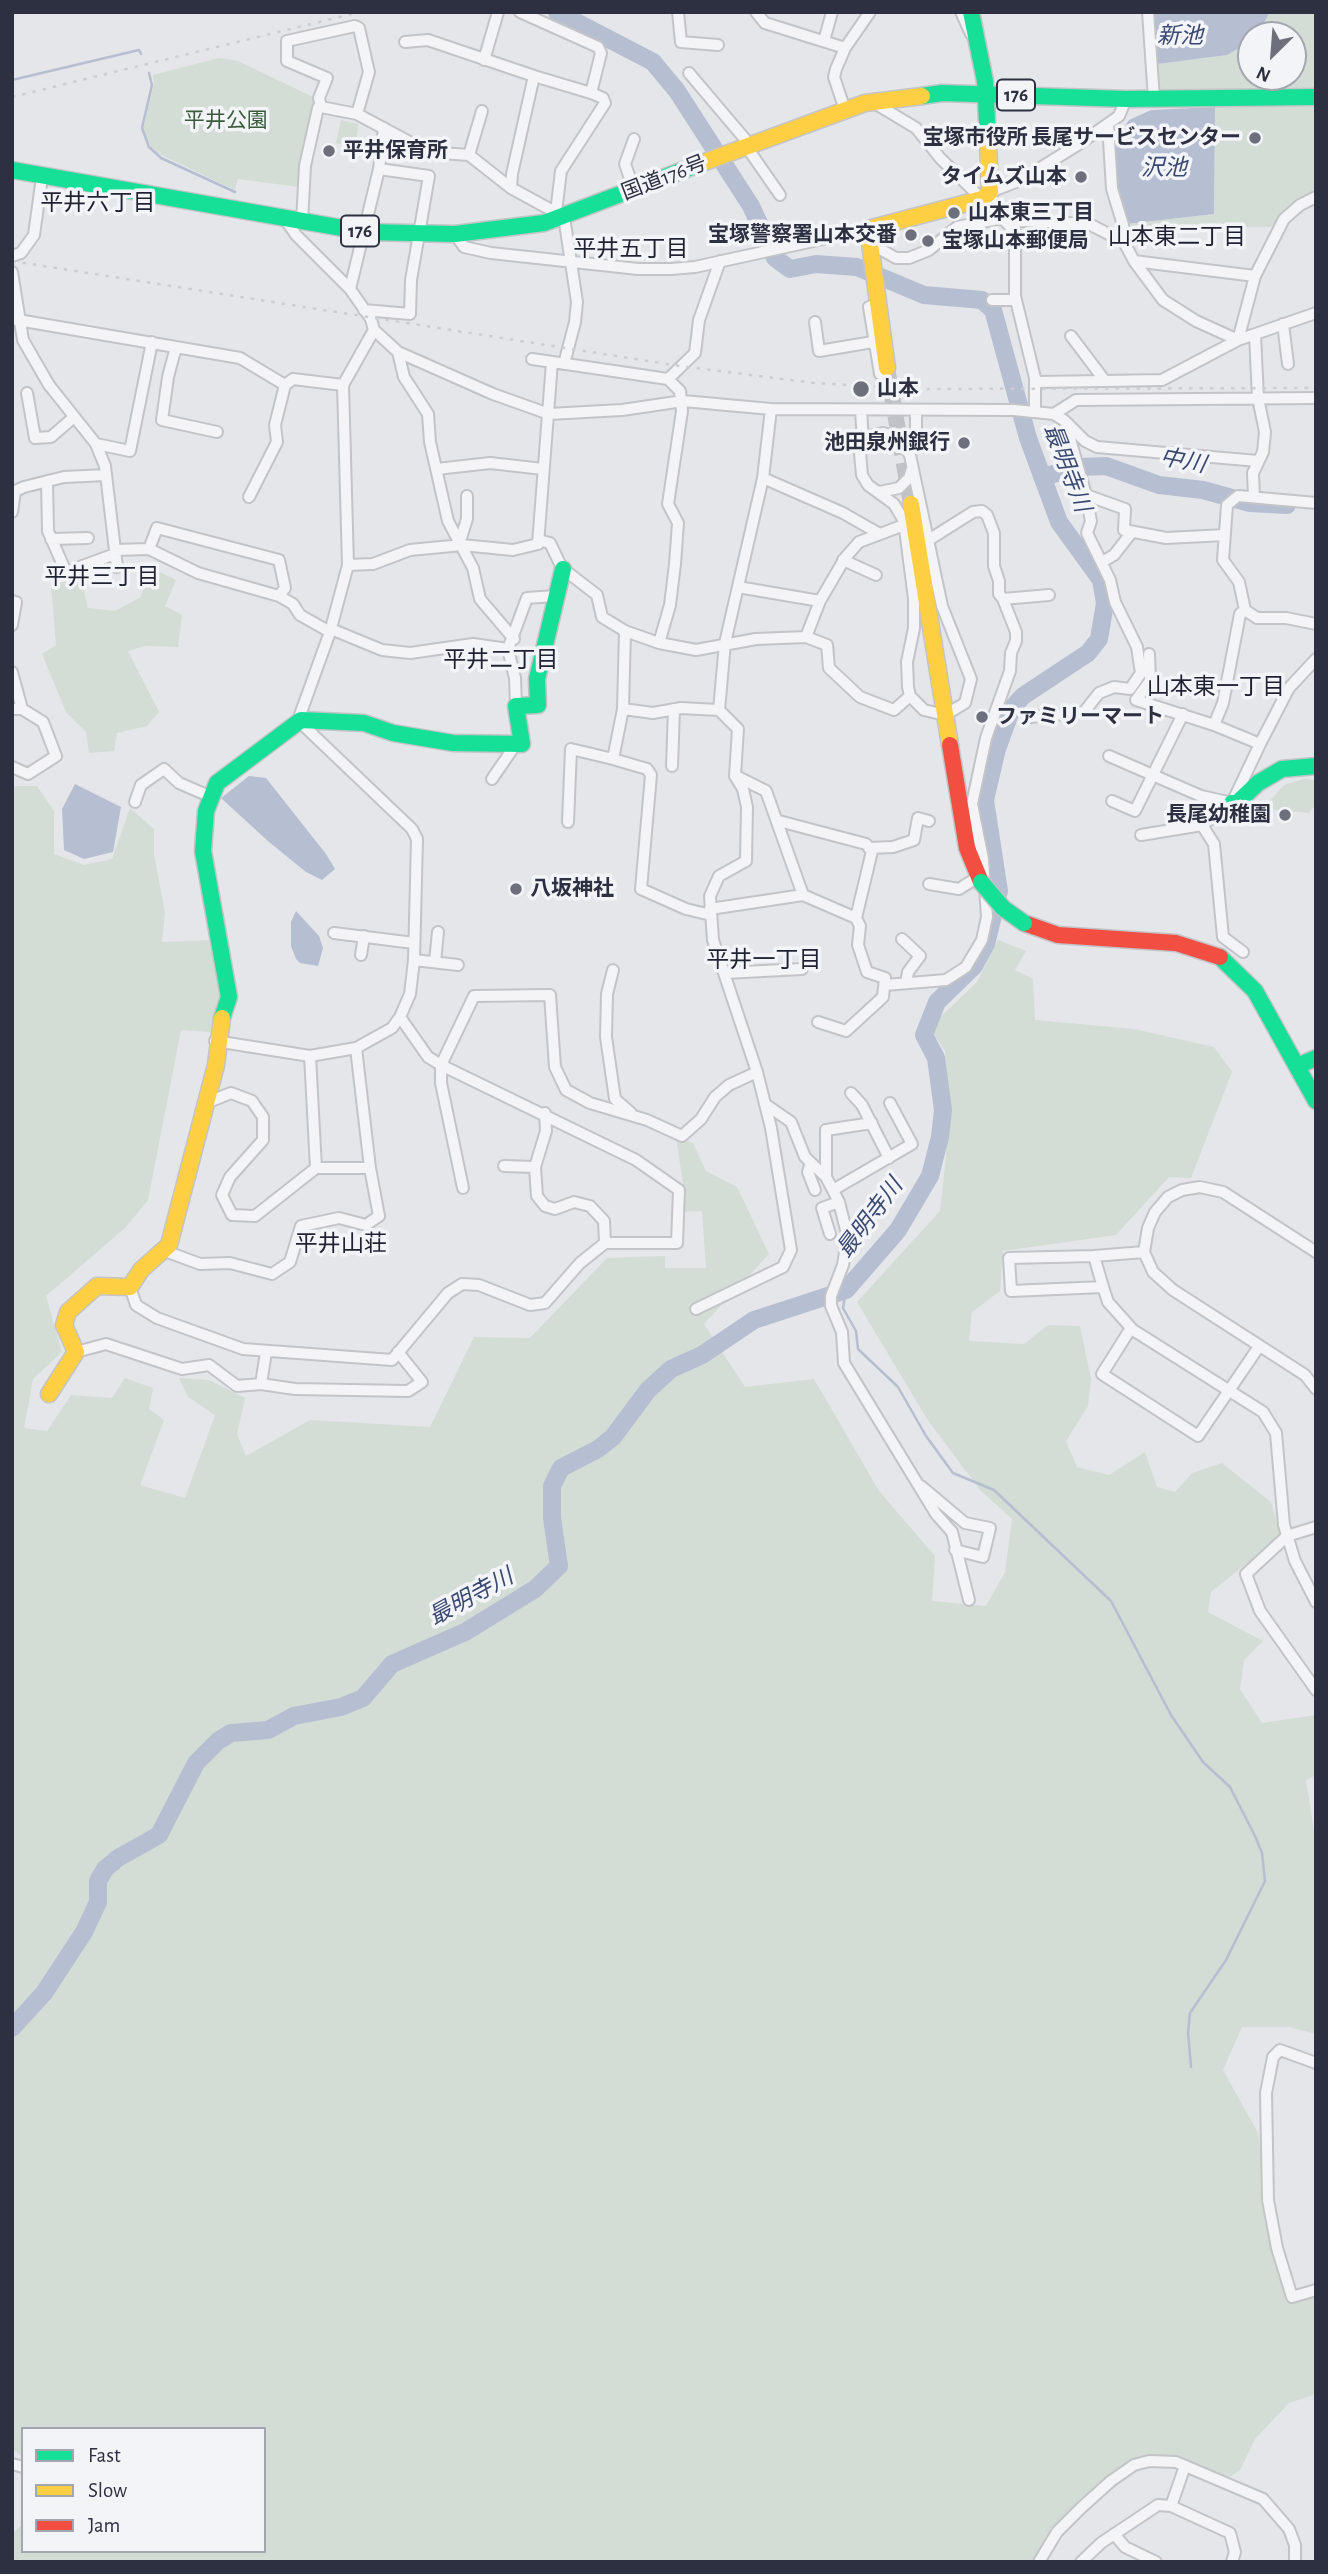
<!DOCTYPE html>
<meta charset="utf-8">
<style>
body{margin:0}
#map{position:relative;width:1328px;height:2574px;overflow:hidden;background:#e5e6e9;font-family:"Alegreya Sans",sans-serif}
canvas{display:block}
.frame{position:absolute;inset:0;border:14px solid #2d3041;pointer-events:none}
.legend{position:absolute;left:21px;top:2427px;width:245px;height:126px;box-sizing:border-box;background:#f3f4f8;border:2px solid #a4a6af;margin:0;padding:9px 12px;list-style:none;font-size:21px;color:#2d3041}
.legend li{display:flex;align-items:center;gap:14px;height:35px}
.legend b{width:35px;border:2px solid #a4a6af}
.north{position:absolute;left:1237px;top:21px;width:70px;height:70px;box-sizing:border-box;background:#f3f4f8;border:2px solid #a4a6af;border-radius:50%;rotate:205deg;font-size:19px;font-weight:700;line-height:28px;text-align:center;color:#2d3041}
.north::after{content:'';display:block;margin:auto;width:24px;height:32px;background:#6d707c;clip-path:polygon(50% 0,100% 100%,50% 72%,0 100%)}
</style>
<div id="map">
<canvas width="1328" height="2574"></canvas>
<div class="frame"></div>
<ul class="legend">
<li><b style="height:9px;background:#16e098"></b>Fast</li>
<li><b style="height:9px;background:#ffcf43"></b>Slow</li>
<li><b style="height:9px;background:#f24e42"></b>Jam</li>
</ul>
<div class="north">N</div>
</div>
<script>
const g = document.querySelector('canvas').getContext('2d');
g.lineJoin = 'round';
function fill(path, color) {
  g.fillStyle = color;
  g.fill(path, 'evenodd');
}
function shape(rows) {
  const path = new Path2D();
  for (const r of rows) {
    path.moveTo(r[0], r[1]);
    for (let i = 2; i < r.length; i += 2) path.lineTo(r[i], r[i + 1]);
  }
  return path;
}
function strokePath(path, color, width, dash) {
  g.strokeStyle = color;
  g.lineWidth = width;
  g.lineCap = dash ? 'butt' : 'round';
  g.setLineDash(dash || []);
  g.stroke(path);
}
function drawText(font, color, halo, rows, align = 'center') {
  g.font = font + ' "Alegreya Sans","Noto Sans JP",sans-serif';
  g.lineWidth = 7;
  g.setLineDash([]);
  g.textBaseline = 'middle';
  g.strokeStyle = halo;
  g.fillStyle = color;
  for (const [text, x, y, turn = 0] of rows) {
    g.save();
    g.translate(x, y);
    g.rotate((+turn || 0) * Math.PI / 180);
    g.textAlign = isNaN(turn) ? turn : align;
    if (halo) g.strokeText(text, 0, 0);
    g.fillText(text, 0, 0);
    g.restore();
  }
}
fill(shape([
 [1270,12,1316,12,1316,89,1159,93,1157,64,1227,55,1251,41,1251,77,1293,77,1293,35,1257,35],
 [219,58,238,61,315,98,300,167,299,187,238,179,235,190,153,151,143,130,154,84,153,75],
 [1215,107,1315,107,1316,194,1275,227,1214,227,1128,236,1126,224,1214,214],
 [341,120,358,124,356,149,336,143],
 [148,566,176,580,165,606,182,615,178,647,144,646,128,651,159,712,147,726,117,733,114,751,89,753,86,732,66,712,42,654,56,645,51,586,80,576,88,608,115,611,141,597],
 [1304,779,1316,780,1316,804,1309,813,1269,809,1266,805,1284,785],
 [15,786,37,786,54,811,54,854,84,865,112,859,130,808,154,829,154,854,165,913,162,942,209,940,220,997,210,1032,181,1030,148,1200,125,1228,46,1296,62,1352,33,1379,24,1428,47,1431,71,1395,112,1398,125,1378,153,1388,149,1409,164,1420,140,1485,185,1498,215,1415,188,1397,179,1378,209,1380,245,1398,237,1434,246,1456,310,1420,430,1427,474,1337,530,1338,607,1258,665,1256,665,1268,706,1268,702,1211,681,1212,683,1183,676,1138,693,1143,706,1171,737,1187,769,1254,704,1324,745,1387,814,1379,879,1491,935,1556,932,1601,986,1606,1005,1572,1012,1519,980,1490,927,1419,857,1302,940,1211,946,1157,945,1051,934,1034,933,1024,977,982,998,940,1026,951,1015,970,1033,979,1035,1020,1134,1029,1214,1047,1232,1072,1191,1178,1169,1177,1116,1235,1003,1251,1000,1291,972,1312,969,1341,1024,1344,1048,1325,1080,1326,1091,1379,1088,1406,1066,1441,1077,1467,1109,1475,1145,1452,1157,1487,1175,1492,1192,1473,1222,1463,1271,1502,1281,1536,1211,1592,1208,1612,1263,1641,1244,1660,1240,1689,1262,1723,1316,1715,1316,1775,1306,1780,1316,1844,1316,2034,1289,2027,1242,2027,1223,2070,1258,2133,1275,2262,1288,2302,1316,2294,1316,2394,1289,2403,1255,2439,1240,2470,1230,2477,1190,2461,1160,2456,1139,2458,1083,2497,1052,2529,1032,2562,12,2562,12,2534,23,2524,23,2551,264,2551,264,2429,23,2429,23,2457,12,2449,12,797]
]), '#d4dcd6');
fill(shape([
 [1153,12,1270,12,1257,35,1251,35,1251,41,1227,55,1157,64],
 [1215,107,1214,214,1126,224,1115,191,1115,147,1116,139,1129,120,1151,110],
 [249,776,266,778,326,854,335,869,322,880,306,872,269,842,221,798],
 [75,784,121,807,113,852,84,859,64,850,62,809],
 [296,911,319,936,323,948,318,966,300,963,296,959,291,946,291,922]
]), '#b6bed1');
strokePath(shape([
 [149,73,152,85,142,128,149,147,161,158,235,192],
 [12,80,139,50,141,54],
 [846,1290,843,1308,856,1331,858,1349,898,1387,926,1436,953,1473,994,1490,1111,1601,1171,1715,1203,1762,1230,1787,1255,1836,1262,1853,1265,1881,1226,1960,1190,2013,1188,2032,1191,2067]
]), '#b6bed1', 2.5);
strokePath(shape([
 [1042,477,1080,467,1106,466,1159,485,1203,490,1250,503,1287,505],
 [12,2028,44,1993,84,1932,98,1902,98,1881,105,1869,118,1858,159,1835,196,1763,218,1741,231,1733,268,1730,294,1716,341,1707,363,1698,392,1664,465,1632,535,1589,559,1566,552,1518,552,1486,561,1468,598,1449,613,1437,648,1390,671,1369,702,1355,754,1320,846,1290,898,1230,930,1176,940,1137,943,1110,936,1058,924,1035,937,1002,974,966,986,944,999,891,985,800,997,749,1012,708,1023,696,1088,653,1099,639,1105,603,1101,580,1059,522,1028,438,993,310,982,300,924,295,857,267,816,264,790,269,775,258,751,206,677,91,653,62,557,12]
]), '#b6bed1', 18);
strokePath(shape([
 [887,368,911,504]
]), '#c0c2c7', 16, [16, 8]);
const street = shape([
 [520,12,598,47,601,53,591,93,534,76,512,174,511,188,564,217,577,302,575,322,564,364],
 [678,12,681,42,718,45],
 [756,12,765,23,845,48],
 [961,12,971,34],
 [1148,12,1154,99],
 [824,41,832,12],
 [405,42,428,40,534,76],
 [484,60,498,12],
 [689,73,750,145],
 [876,104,916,128,940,158,982,199],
 [321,107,319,98,327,78,287,61,287,41,355,26,359,28,369,72,357,114],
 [845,110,834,77,836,69,845,48,870,12],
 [1108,124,1112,189,1123,225,1124,242],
 [746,146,780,195],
 [469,155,482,111],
 [634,190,625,164,634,139],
 [556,212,561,171,605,103,603,98,591,93],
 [302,222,305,166,318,108,321,107,357,114,428,152,469,155,511,188],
 [1010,224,1021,221,1089,224,1124,242,1134,261],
 [455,234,464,247,491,253,638,269,671,269,695,267,868,229],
 [871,244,896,258,909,258,929,250,957,227,1003,218],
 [12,256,21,253,34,235,42,177],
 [12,272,23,340,49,385,96,444,105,466,117,567],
 [1255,276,1134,261,1163,300,1196,321,1238,340,1255,276,1284,219,1300,205,1316,197],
 [350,289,379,169,384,128],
 [992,300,1016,300],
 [879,303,869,307,880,374],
 [364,310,410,314,411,280,429,176,379,169],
 [12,319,240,358,285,385],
 [815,322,819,351,873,342],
 [1283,324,1288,364],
 [374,330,398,352,493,394,549,414,622,410,683,401,771,409,1014,410,1054,414,1065,421,1086,495,1125,509,1124,530,1166,538,1225,535],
 [1071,336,1105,381,1162,380,1238,340,1316,313],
 [176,347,168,377,162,420,217,432],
 [398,352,404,377,428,414,430,442,448,521,473,568,480,599,514,639],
 [532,359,668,379,680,391,682,411,668,504,678,523,675,564,670,605,659,643],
 [668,379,695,353,699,320,720,261],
 [1035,382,1105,381],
 [27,393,35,438,51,437,74,417],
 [861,410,863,442],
 [1035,412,1035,378,1015,296,1015,232,995,210,990,192,1021,180,1079,144,1119,116,1126,99],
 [1054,414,1076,400,1316,398],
 [1067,423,1085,441,1097,447,1258,461],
 [883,433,900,439,910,455,942,606,971,679,965,703,945,715,924,710,910,696,908,687,907,662,914,628,914,599,904,521,894,504,868,485,862,475,860,453,863,442,870,436,883,433],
 [96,444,130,451,152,342],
 [904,444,916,432,916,411],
 [437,469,490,463,543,469],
 [763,478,843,513,878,533],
 [47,481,48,531,66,572,115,554],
 [879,492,899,488,909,478,912,469],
 [249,497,277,442,275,425,285,385,293,379,343,385],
 [1254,497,1253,473,1263,452,1265,432,1258,398,1255,335],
 [12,512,15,491,24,487,64,477,106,475],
 [51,539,88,538],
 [538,540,550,543,562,568,597,595,602,617,625,631,659,643,696,650,756,639,806,637,827,645,829,668,860,697,894,710,910,696],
 [460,541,467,519,467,496],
 [927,541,973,512,982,511,987,515,994,533,994,566,999,581,999,594,1003,599],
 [149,549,157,528,279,560,285,588,279,596],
 [115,550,149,549,198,573,279,596,293,604,300,615,330,632],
 [843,560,876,575],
 [1102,562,1114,555,1132,532],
 [348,565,373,564,410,550,462,545,513,550,538,544,552,362],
 [738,587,820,601,845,558,859,542,904,525],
 [12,601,16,602,12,625],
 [1245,610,1257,618,1286,618,1316,624],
 [331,629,382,650,410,653,473,644,508,649,527,598,555,596],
 [806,637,820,601],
 [508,649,515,678,516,706],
 [1149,654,1150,681,1136,700,1214,725],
 [12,672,22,709],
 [12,709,22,709,43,722,56,756,28,774,12,767],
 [623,709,653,713,681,708,719,710],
 [1030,717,1084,712,1099,693,1114,687,1130,689,1141,673,1137,647,1115,602,1110,580,1087,533,1091,521,1086,495],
 [1260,744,1289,688,1316,659],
 [1109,756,1201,796,1232,803],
 [613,759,647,769,651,775,641,889,686,909,711,915],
 [672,766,674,709],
 [736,776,766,791,803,895],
 [492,779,516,744],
 [1112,801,1135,811,1183,714],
 [135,802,141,785,164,769,179,783,209,796],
 [779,821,866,844,872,851,856,918,860,926,858,945,867,972,885,978,883,997,846,1031,818,1022],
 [568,822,571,749,613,759,623,709,625,631],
 [1202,825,1214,844,1223,937,1243,952],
 [1141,835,1202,825,1232,803,1260,744,1214,725,1223,703,1240,614,1245,610,1239,582,1223,560,1227,505,1238,496,1316,503],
 [869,848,893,847,914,840,918,818,929,821],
 [929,884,959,889,978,877],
 [710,909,803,895,856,918],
 [334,933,414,943],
 [902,939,920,956,908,972,906,983],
 [361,955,364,936],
 [414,960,458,965],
 [435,962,438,932],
 [613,970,607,994,606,1037,615,1099,631,1113],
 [725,973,802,969],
 [885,985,946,980,966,967,982,940,987,917,983,859,972,804,986,738,1010,671,1011,653,1016,641,1016,632,1003,599,1049,595],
 [400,1017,428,1057,441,1065,474,996,550,995,555,1067,566,1090,590,1103,647,1120,682,1136,701,1119,715,1097,729,1085,757,1072],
 [215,1041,310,1056,356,1048,392,1028,400,1017,410,994,414,960,417,839,412,829,304,726,300,715,330,632,348,565,343,385,374,330,371,319,350,289,296,235,285,219],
 [851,1093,862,1105,889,1158],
 [206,1103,231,1093,252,1101,263,1117,263,1140,230,1177,222,1195,232,1215,255,1216,316,1168,310,1056],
 [765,1104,791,1122,805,1157,826,1177,839,1202,847,1234,846,1245,843,1265,831,1296,831,1306,842,1332,844,1363,936,1514,952,1532,969,1600],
 [545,1113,546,1131,535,1167,537,1196,545,1206,555,1209,574,1202,590,1206,604,1221,605,1243],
 [504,1166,535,1167],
 [810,1166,808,1172,815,1190],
 [316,1168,370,1168],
 [826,1177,826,1130,872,1123],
 [833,1190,912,1144,890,1103],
 [830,1234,822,1208,839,1202],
 [165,1251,200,1264,230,1263,272,1274,290,1262,301,1226,339,1218,366,1225,379,1216,370,1168,356,1048],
 [1144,1252,1148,1228,1155,1212,1168,1197,1182,1190,1200,1187,1223,1192,1316,1252],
 [1094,1256,1144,1252,1153,1272,1173,1290,1305,1375,1316,1389],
 [130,1287,136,1305,157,1318,243,1349,392,1360,448,1293,462,1284,479,1285,530,1305,545,1303,580,1263,605,1243,677,1243,679,1190,636,1160,441,1065,441,1083,463,1188],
 [1103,1287,1011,1291,1009,1258,1094,1256,1103,1287,1108,1302,1133,1330,1263,1412,1276,1433,1284,1525,1295,1561,1316,1602],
 [696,1309,783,1267,791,1250,771,1128,757,1072,713,940,710,896,719,876,746,861,747,807,743,789,735,776,738,729,719,710,725,643,763,478,771,409],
 [1131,1328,1102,1374,1198,1436,1258,1348],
 [76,1352,106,1344,182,1369,209,1365,237,1386,261,1384,295,1389,408,1391,422,1382,398,1352],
 [261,1384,266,1352],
 [921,1486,965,1523,990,1528,983,1557,955,1550],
 [1316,1527,1287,1536,1246,1574,1260,1611,1316,1690],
 [1316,2063,1280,2050,1273,2057,1266,2093,1268,2200,1277,2248,1292,2297,1316,2290],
 [12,2464,23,2467],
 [1171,2506,1185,2466],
 [1114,2534,1125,2547,1156,2562],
 [1039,2562,1057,2532,1081,2508,1111,2481,1134,2465,1149,2461,1176,2462,1263,2499,1289,2529,1295,2545,1295,2562],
 [1081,2562,1101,2543,1158,2505,1171,2506,1230,2533,1235,2552,1232,2562]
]);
const fast = shape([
 [971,12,985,81,988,141],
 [922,96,942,93,1126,99,1316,97],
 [12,170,365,232,455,234,544,223,702,163],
 [1232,803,1237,803,1258,783,1282,769,1316,766],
 [1220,957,1255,991,1316,1101],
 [222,1018,229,997,203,851,206,811,217,783,301,720,364,723,393,733,453,743,522,744,516,706,538,705,537,679,563,569],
 [1297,1066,1316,1058]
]);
const slow = shape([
 [702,163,865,103,922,96],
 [887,368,868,229,982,199,990,192,988,141],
 [911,504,950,745],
 [49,1394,76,1352,64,1325,68,1312,97,1286,130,1287,141,1270,169,1245,216,1065,222,1018]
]);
const jam = shape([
 [950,745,967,848,981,882],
 [1024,923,1058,935,1176,943,1220,957]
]);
strokePath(street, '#c3c4c7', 14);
strokePath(fast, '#c3c4c7', 19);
strokePath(slow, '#c3c4c7', 19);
strokePath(jam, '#c3c4c7', 19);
strokePath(street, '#f4f4f6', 10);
strokePath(fast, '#16e098', 16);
strokePath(slow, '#ffcf43', 16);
strokePath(jam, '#f24e42', 16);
strokePath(shape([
 [12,97,360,12],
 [12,261,680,366,814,383,927,389,1316,388]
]), '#cdced1', 2.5, [3.5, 7]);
const fastBridge = shape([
 [981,882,1003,908,1024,923]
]);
strokePath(fastBridge, '#c3c4c7', 19, []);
strokePath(fastBridge, '#16e098', 16);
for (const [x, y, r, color] of [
 [1255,138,7,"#6d707c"],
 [329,151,7,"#6d707c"],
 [1081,177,7,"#6d707c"],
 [954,213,7,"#6d707c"],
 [911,235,7,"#6d707c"],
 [928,241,7,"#6d707c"],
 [861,389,9,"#6d707c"],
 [964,443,7,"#6d707c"],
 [982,717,7,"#6d707c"],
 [1285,815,7,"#6d707c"],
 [516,889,7,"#6d707c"]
]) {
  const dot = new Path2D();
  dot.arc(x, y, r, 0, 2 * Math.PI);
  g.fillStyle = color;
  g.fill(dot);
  strokePath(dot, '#f3f4f8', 2.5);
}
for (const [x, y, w] of [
 [1016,95,38],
 [360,231,38]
]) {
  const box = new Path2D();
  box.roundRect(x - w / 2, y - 15.5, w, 31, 5);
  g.fillStyle = '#f3f4f8';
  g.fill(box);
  strokePath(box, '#2d3041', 2);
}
drawText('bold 19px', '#2d3041', null, [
 ["176",1016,95],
 ["176",360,231]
]);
drawText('21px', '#3b5c3b', '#f3f4f8', [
 ["平井公園",226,121]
]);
drawText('bold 21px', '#2d3041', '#f3f4f8', [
 ["宝塚市役所 長尾サービスセンター",1241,138,"right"],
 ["平井保育所",343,151],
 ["タイムズ山本",1067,177,"right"],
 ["山本東三丁目",968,213],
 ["宝塚警察署山本交番",897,235,"right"],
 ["宝塚山本郵便局",942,241],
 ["山本",877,389],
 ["池田泉州銀行",950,443,"right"],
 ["ファミリーマート",996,717],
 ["長尾幼稚園",1271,815,"right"],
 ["八坂神社",530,889]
], 'left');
drawText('21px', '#2d3041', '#f3f4f8', [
 ["国道176号",664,178,-21]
]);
drawText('italic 23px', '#3a4972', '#f3f4f8', [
 ["新池",1180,36],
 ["沢池",1164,168],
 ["中川",1183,461,11],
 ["最明寺川",1067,468,69],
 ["最明寺川",870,1218,-53],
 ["最明寺川",471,1597,-29]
]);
drawText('23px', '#1f2232', '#f3f4f8', [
 ["平井六丁目",98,203],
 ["山本東二丁目",1177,237],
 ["平井五丁目",631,249],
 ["平井三丁目",102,577],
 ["平井二丁目",501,660],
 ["山本東一丁目",1216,687],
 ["平井一丁目",764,960],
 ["平井山荘",341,1244]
]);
</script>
